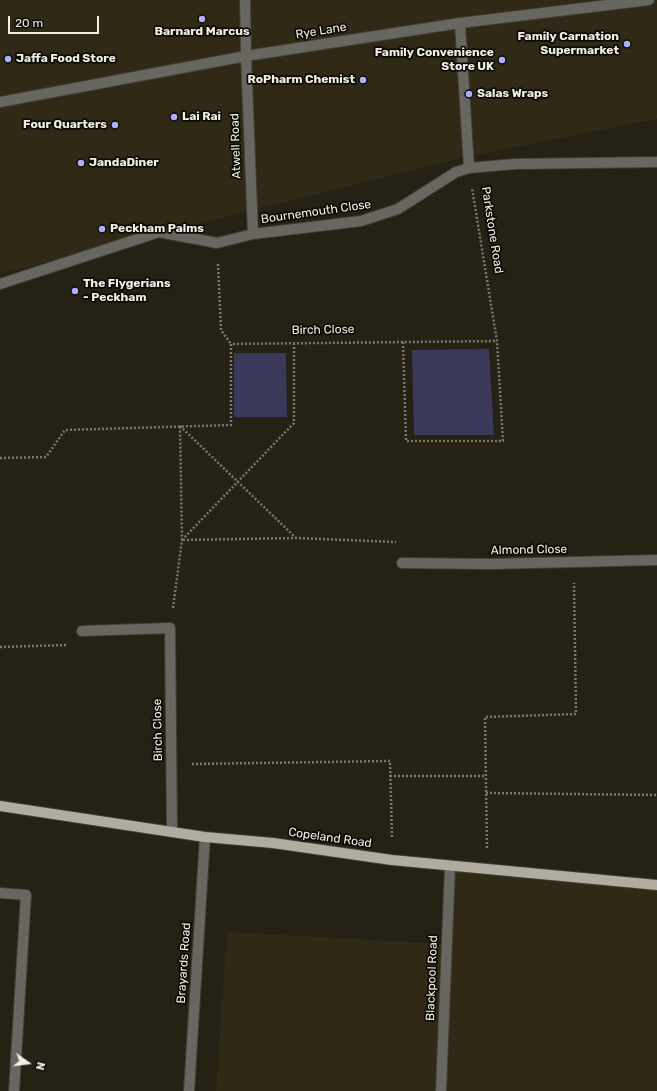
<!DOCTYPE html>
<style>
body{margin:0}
#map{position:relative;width:657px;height:1091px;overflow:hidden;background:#252115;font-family:Rubik,sans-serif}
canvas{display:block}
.north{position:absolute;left:8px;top:1043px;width:40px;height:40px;-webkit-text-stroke:3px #0d0b06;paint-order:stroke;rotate:104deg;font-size:11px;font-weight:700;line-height:16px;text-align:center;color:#f0eee6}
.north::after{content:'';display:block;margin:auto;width:14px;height:18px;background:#f0eee6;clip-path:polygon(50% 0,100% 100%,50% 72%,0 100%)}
.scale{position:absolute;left:8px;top:16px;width:91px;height:18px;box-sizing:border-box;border:2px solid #f0eee6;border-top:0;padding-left:5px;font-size:12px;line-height:14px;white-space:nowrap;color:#f0eee6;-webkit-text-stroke:3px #0d0b06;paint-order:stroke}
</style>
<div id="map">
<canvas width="657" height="1091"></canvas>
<div class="north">N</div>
<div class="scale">20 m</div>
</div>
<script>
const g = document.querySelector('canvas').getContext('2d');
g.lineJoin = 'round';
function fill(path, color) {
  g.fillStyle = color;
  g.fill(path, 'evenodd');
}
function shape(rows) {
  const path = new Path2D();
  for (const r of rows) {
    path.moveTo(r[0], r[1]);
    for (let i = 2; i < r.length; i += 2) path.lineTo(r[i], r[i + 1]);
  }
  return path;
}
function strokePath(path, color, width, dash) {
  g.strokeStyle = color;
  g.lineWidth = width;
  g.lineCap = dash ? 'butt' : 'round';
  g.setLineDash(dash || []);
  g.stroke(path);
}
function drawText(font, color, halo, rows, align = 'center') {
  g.font = font + ' Rubik,sans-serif';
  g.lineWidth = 3.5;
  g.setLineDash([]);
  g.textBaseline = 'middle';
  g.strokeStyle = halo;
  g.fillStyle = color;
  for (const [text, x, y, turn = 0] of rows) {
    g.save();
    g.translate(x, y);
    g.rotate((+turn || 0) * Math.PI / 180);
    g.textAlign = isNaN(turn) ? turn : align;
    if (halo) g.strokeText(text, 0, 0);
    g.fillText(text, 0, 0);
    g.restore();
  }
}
fill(shape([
 [0,0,657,0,657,119,465,157,0,274],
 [450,866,657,885,657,1091,216,1091,227,932,446,944]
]), '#2f2916');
fill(shape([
 [489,349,494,435,414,435,412,350],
 [234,353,286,353,287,417,234,417]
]), '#3b395a');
const minor = shape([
 [245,0,246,56,253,234],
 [460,23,469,168],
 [0,102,246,56,460,23,649,0],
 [0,284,159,232,217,243,253,234,361,221,398,209,456,172,469,168,515,164,657,162],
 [402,563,490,564,657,560],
 [82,631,170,628,172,832],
 [0,893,26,895,14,1091],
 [189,1091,205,837],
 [441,1091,450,866]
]);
const major = shape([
 [0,806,205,837,273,843,392,860,657,885]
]);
strokePath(minor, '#413e32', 12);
strokePath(major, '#413e32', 12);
strokePath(shape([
 [218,264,221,330,231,344],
 [403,342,406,441,503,441,497,341,472,188],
 [180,426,296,538],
 [0,458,46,457,65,430,231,425,231,344,497,341],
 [182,540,294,423,294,344],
 [183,540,296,538,396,542],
 [173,608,182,540,180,426],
 [0,647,67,645],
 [192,764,390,761,392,839],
 [390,776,484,776],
 [486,793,657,795],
 [487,848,485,717,576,714,574,583]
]), '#7a776d', 2.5, [2, 2]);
strokePath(minor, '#686660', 10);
strokePath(major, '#b0ac9f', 10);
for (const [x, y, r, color] of [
 [202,19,4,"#b0aefa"],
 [627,44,4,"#b0aefa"],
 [8,59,4,"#b0aefa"],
 [502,60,4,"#b0aefa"],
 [363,80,4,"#b0aefa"],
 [469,94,4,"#b0aefa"],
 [174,117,4,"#b0aefa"],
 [115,125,4,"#b0aefa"],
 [81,163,4,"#b0aefa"],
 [102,229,4,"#b0aefa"],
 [75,291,4,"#b0aefa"]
]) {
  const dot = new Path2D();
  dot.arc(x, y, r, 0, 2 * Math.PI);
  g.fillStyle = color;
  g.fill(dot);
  strokePath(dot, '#0d0b06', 1.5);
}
drawText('12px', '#f0eee6', '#0d0b06', [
 ["Rye Lane",321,31,-9],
 ["Atwell Road",236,146,-92],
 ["Bournemouth Close",316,212,-8],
 ["Parkstone Road",492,230,81],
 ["Birch Close",323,330,-1],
 ["Almond Close",529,550,-1],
 ["Birch Close",158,730,-91],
 ["Copeland Road",330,838,8],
 ["Brayards Road",184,963,-86],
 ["Blackpool Road",432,978,-88]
]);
drawText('bold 12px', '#f0eee6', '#0d0b06', [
 ["Barnard Marcus",202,32,"center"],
 ["Family Carnation",619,37,"right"],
 ["Supermarket",619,51,"right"],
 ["Family Convenience",494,53,"right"],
 ["Store UK",494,67,"right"],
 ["Jaffa Food Store",16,59],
 ["RoPharm Chemist",355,80,"right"],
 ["Salas Wraps",477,94],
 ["Lai Rai",182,117],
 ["Four Quarters",107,125,"right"],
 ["JandaDiner",89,163],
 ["Peckham Palms",110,229],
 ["The Flygerians",83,284],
 ["- Peckham",83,298]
], 'left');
</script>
